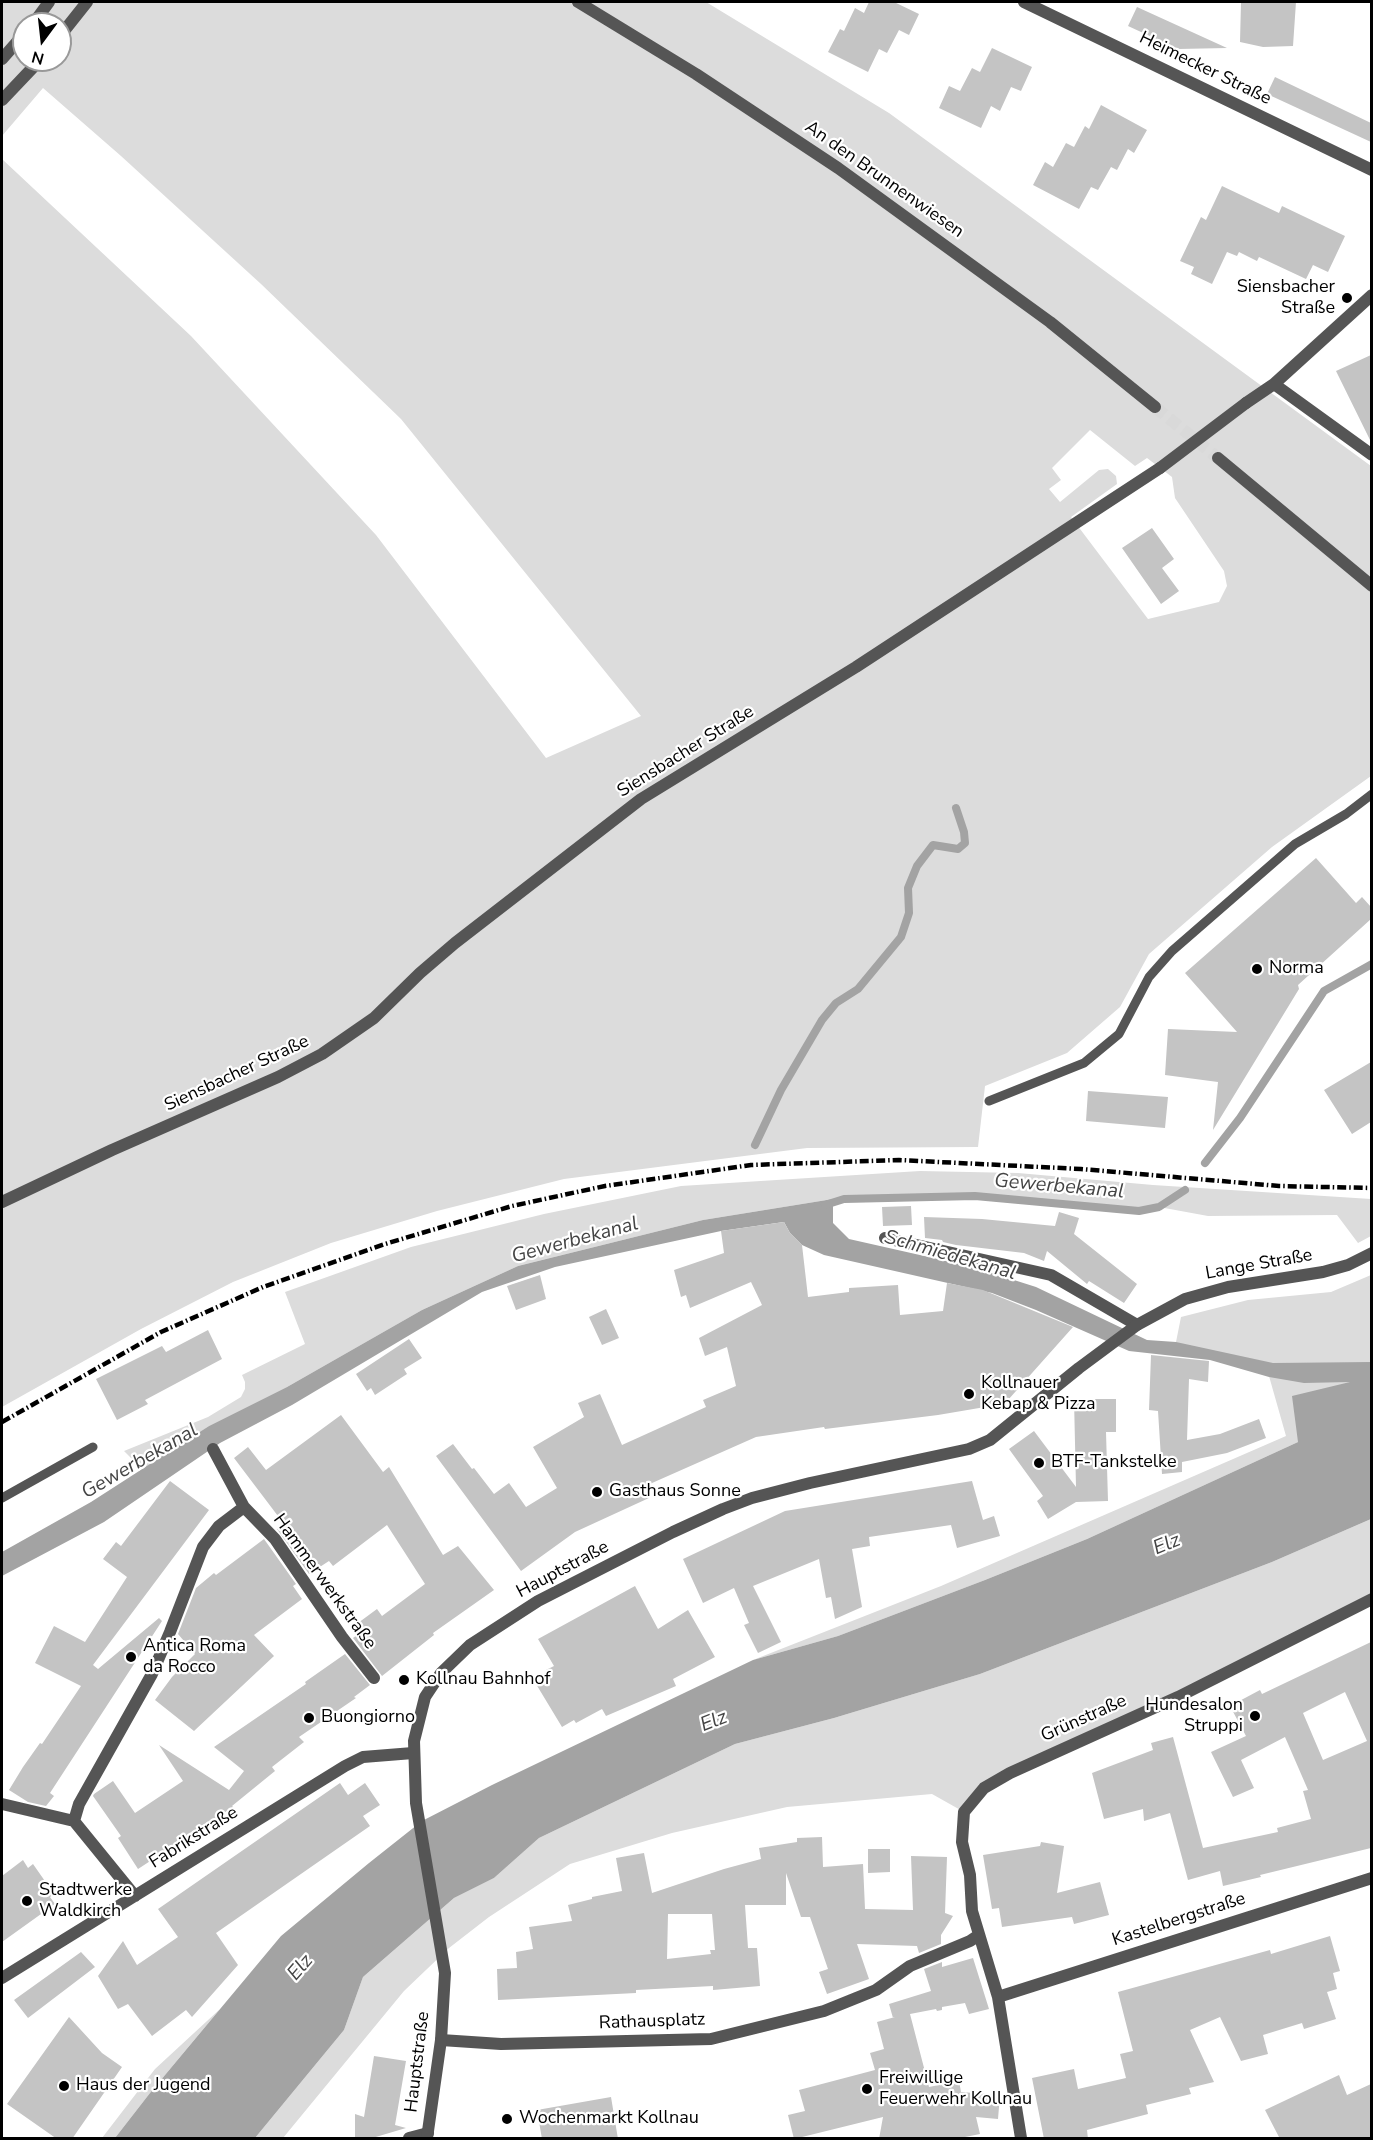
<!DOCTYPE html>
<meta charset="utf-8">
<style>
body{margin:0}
#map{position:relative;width:1373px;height:2140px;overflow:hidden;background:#fff;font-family:"Nunito Sans",sans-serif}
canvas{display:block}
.frame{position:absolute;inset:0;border:3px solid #000;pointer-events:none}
.north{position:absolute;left:12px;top:12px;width:60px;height:60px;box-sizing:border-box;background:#fff;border:2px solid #999;border-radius:50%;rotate:195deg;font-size:16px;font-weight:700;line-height:24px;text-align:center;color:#000}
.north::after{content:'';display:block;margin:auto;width:21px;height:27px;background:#000;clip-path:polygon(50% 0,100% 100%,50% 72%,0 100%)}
</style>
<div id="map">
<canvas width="1373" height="2140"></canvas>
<div class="frame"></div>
<div class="north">N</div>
</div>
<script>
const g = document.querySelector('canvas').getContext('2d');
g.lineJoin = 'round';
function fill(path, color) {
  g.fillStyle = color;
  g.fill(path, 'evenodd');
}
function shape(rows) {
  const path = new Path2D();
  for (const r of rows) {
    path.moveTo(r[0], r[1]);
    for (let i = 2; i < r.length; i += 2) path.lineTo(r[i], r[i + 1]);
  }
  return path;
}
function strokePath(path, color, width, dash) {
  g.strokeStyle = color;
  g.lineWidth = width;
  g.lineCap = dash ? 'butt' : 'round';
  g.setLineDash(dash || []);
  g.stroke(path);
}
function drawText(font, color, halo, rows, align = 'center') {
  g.font = font + ' "Nunito Sans",sans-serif';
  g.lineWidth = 4.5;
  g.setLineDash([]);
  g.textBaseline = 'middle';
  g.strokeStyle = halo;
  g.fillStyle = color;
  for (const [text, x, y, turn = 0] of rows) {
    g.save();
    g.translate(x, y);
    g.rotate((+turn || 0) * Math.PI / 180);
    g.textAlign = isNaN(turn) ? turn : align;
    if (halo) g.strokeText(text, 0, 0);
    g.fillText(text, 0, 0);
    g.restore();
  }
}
fill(shape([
 [2,2,706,2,889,113,1371,466,1371,776,1272,847,1149,954,1120,1007,1067,1053,985,1086,978,1147,807,1148,564,1179,437,1211,331,1243,233,1282,141,1329,2,1407,2,159,191,336,376,535,546,758,641,716,401,419,261,284,121,156,43,88,2,136],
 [24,24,60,24,60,60,24,60],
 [1090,430,1135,466,1147,458,1172,477,1175,498,1224,571,1227,586,1219,602,1148,619,1071,517,1117,484,1116,476,1108,469,1099,470,1060,502,1049,489,1061,480,1052,468],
 [920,1171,1018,1173,1153,1185,1371,1199,1371,1236,1358,1243,1337,1215,1208,1216,1159,1207,1139,1211,975,1196,833,1199,703,1220,518,1266,422,1310,287,1387,209,1426,143,1470,124,1451,208,1417,241,1397,245,1389,245,1382,242,1375,305,1344,285,1292,411,1247,544,1214,681,1186],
 [1371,1275,1371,1385,1298,1442,1087,1539,985,1580,838,1636,753,1660,941,1586,1286,1436,1267,1369,1175,1347,1181,1317,1248,1300,1331,1292],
 [1371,1519,1371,1599,1010,1773,964,1812,932,1794,787,1807,672,1833,570,1864,489,1917,449,1948,404,1991,283,2138,255,2138,344,2030,363,1977,454,1898,494,1878,539,1838,735,1744,834,1718,980,1674,1272,1562],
 [220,2009,150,2093,115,2138,102,2138,155,2069]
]), '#dcdcdc');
fill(shape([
 [833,1199,833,1223,849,1239,973,1267,1036,1287,1147,1340,1176,1342,1273,1363,1371,1362,1371,1519,1272,1562,980,1674,834,1718,735,1744,539,1838,494,1878,454,1898,363,1977,344,2030,255,2138,115,2138,150,2093,281,1936,369,1863,422,1821,492,1785,753,1660,838,1636,985,1580,1087,1539,1298,1442,1292,1396,1350,1382,1304,1383,1269,1377,1210,1360,1129,1351,1036,1310,992,1293,824,1255,802,1245,790,1233,784,1222,721,1231,555,1267,482,1292,292,1405,220,1443,104,1522,2,1576,2,1552,91,1502,209,1426,287,1387,422,1310,518,1266,703,1220]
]), '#a3a3a3');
strokePath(shape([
 [755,1145,781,1090,822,1020,836,1003,858,989,901,937,909,913,908,888,917,866,933,845,958,849,965,843,964,832,956,808],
 [1205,1163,1240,1118,1324,991,1372,964],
 [825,1205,844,1199,975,1196,1139,1211,1159,1207,1185,1190]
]), '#a3a3a3', 8);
fill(shape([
 [869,2,894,2,919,14,909,35,899,30,887,53,879,49,868,72,828,52,840,29,844,31,855,8,864,13],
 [1241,2,1296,2,1293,46,1263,47,1240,42],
 [1137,7,1227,48,1178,49,1128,26],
 [992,48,1032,67,1021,91,1011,87,1000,111,991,106,981,128,939,108,949,86,960,91,972,68,980,72],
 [1275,77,1371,123,1371,142,1267,94],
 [1101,105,1147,130,1134,153,1128,149,1117,170,1111,167,1098,190,1091,187,1079,209,1033,185,1045,162,1053,167,1066,143,1074,147,1085,126,1089,129],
 [1222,186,1279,213,1282,206,1345,236,1328,272,1313,265,1306,279,1259,257,1257,261,1239,252,1237,256,1227,252,1212,284,1191,274,1194,267,1180,261,1201,217,1206,220],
 [1371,355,1371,442,1336,371],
 [1152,528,1174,559,1162,568,1179,591,1161,604,1122,548],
 [1316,858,1356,903,1362,897,1371,907,1371,919,1298,985,1299,989,1213,1130,1218,1082,1165,1075,1168,1029,1237,1032,1185,973],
 [1371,1062,1371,1122,1352,1134,1324,1090],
 [1088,1091,1168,1097,1165,1128,1086,1121],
 [911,1206,912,1225,883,1226,882,1207],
 [1059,1212,1079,1218,1074,1234,1137,1284,1124,1303,1089,1281,1087,1284,1047,1251,1044,1261,1024,1253,956,1245,943,1242,942,1240,925,1238,924,1217,982,1219,1055,1226],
 [784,1222,790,1233,802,1245,808,1297,849,1292,849,1288,898,1285,900,1315,943,1311,947,1283,983,1290,1073,1327,1008,1400,991,1406,938,1415,825,1429,824,1427,756,1437,643,1487,649,1498,575,1532,521,1571,436,1456,453,1444,472,1469,474,1468,494,1494,509,1483,526,1507,557,1488,533,1447,584,1417,578,1403,600,1394,622,1445,706,1407,703,1400,736,1386,727,1347,705,1356,699,1338,762,1305,751,1282,690,1308,686,1295,681,1297,674,1270,724,1253,721,1231],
 [540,1275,546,1299,516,1310,507,1286],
 [606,1309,619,1338,602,1345,589,1317],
 [208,1330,222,1359,145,1400,148,1404,117,1420,96,1379,162,1346,166,1352],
 [409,1339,422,1358,404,1369,407,1374,375,1395,371,1388,367,1391,356,1374],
 [1151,1355,1209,1361,1208,1382,1189,1379,1187,1440,1220,1434,1259,1419,1266,1438,1227,1453,1182,1462,1182,1472,1162,1474,1158,1411,1149,1410],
 [1074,1399,1116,1399,1116,1432,1106,1432,1108,1501,1076,1502,1048,1519,1037,1501,1043,1496,1009,1449,1034,1431,1076,1487],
 [341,1415,383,1472,389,1467,443,1555,458,1546,494,1590,433,1633,434,1635,382,1676,353,1638,364,1630,358,1623,377,1609,382,1616,425,1584,387,1525,333,1566,329,1561,309,1574,277,1529,284,1524,234,1458,248,1447,266,1470],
 [170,1481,209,1510,93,1665,98,1669,159,1618,162,1621,50,1793,54,1796,46,1806,28,1802,9,1790,23,1767,40,1743,42,1744,81,1686,35,1663,54,1626,85,1642,127,1577,103,1559,116,1542,121,1546],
 [972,1481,983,1520,994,1516,1000,1536,957,1548,951,1525,869,1537,870,1546,852,1549,862,1607,835,1619,831,1597,826,1598,819,1559,753,1586,781,1642,758,1653,744,1625,749,1623,734,1588,703,1603,683,1559,785,1511],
 [264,1539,296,1584,293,1586,302,1599,254,1635,274,1656,194,1731,155,1700,172,1677,195,1654,178,1634,196,1588,214,1573,216,1575],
 [635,1586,658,1629,688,1610,715,1657,673,1679,676,1686,606,1716,602,1709,576,1723,574,1720,562,1727,536,1684,549,1676,546,1670,554,1666,538,1639],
 [1371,1642,1371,1848,1260,1875,1261,1877,1223,1886,1220,1871,1188,1880,1170,1813,1144,1821,1143,1809,1104,1819,1092,1773,1153,1750,1151,1743,1173,1737,1203,1848,1278,1832,1277,1828,1311,1819,1303,1791,1308,1790,1285,1737,1241,1760,1254,1788,1233,1797,1211,1752,1246,1736,1230,1706,1260,1690,1262,1694],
 [1345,1692,1367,1741,1323,1760,1303,1713],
 [345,1654,370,1685,354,1697,356,1698,299,1737,304,1742,272,1767,275,1771,232,1806,233,1807,138,1869,118,1838,121,1836,93,1796,94,1794,113,1781,135,1813,183,1781,159,1745,229,1790,244,1771,214,1747,306,1684,305,1682],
 [340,1783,348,1795,365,1783,380,1805,363,1816,370,1826,216,1933,238,1965,192,2017,186,2010,152,2036,128,2004,118,2009,98,1976,123,1941,137,1965,178,1937,158,1909],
 [822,1837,823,1867,863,1864,865,1909,913,1910,911,1856,947,1857,945,1913,953,1916,941,1935,941,1944,919,1953,917,1946,857,1944,869,1979,827,1994,819,1972,828,1969,810,1917,801,1917,786,1873,786,1905,745,1905,748,1948,757,1948,760,1986,713,1990,713,1986,636,1990,636,1993,498,2000,497,1969,517,1968,516,1952,533,1949,529,1927,572,1921,568,1905,592,1899,592,1897,622,1891,616,1858,644,1853,652,1893,724,1869,761,1859,759,1848,797,1842,797,1838],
 [668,1914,712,1914,715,1950,710,1950,711,1954,667,1959],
 [1041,1842,1064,1846,1057,1893,1100,1882,1109,1915,1074,1924,1072,1917,1002,1927,999,1908,992,1909,983,1855,1040,1846],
 [868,1849,890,1849,890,1872,868,1873],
 [23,1860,28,1868,33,1864,54,1894,50,1897,55,1904,2,1942,2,1876],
 [1330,1936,1340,1971,1333,1973,1337,1989,1327,1992,1336,2019,1304,2029,1302,2023,1263,2035,1268,2054,1241,2061,1220,2017,1190,2030,1214,2082,1189,2088,1191,2094,1146,2105,1148,2114,1087,2130,1088,2139,1044,2139,1032,2078,1074,2069,1078,2089,1126,2078,1120,2054,1133,2051,1118,1992,1270,1950,1271,1954],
 [81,1952,95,1967,28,2018,14,2000],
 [973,1958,989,2009,969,2014,965,2003,942,2007,942,2010,937,2011,936,2009,910,2014,929,2087,959,2081,961,2092,1000,2095,998,2119,976,2117,980,2134,955,2139,879,2139,883,2117,794,2139,788,2115,805,2111,799,2090,875,2070,870,2053,884,2049,877,2022,895,2017,893,2018,889,2004,931,1991,924,1969,942,1962,942,1967],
 [69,2017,102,2053,122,2067,72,2139,57,2139,7,2104],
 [374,2056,406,2061,395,2125,406,2128,369,2139,355,2139,355,2114,364,2117],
 [1339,2075,1347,2095,1371,2084,1371,2139,1280,2139,1265,2110],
 [611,2097,618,2139,542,2139,537,2110]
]), '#c4c4c4');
strokePath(shape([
 [1155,407,1218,458]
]), '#d9d9d9', 12, [12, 6]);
strokePath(shape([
 [989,1101,1084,1063,1119,1034,1149,977,1172,951,1295,844,1346,814,1372,794],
 [2,1498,93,1447]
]), '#555', 9);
strokePath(shape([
 [1024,2,1372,170],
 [1274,384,1372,455],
 [1246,403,1274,384,1372,295],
 [2,1202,112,1150,278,1077,322,1054,374,1018,420,973,455,943,641,799,856,667,1160,468],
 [885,1238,1051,1275,1137,1325],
 [213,1449,244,1507,275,1539,342,1637,374,1678],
 [2,1804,74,1821,135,1896],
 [74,1821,79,1804,152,1674,170,1632,203,1547,219,1526,244,1507],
 [2,1978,345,1766,363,1757,413,1753],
 [998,1997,1372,1878],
 [441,2040,501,2044,711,2039,824,2011,876,1990,910,1966,970,1941,979,1935],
 [409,2138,428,2133],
 [1021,2138,998,1997,972,1911,970,1875,962,1842,964,1812,984,1788,1010,1773,1178,1697,1372,1599]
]), '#555', 12);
strokePath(shape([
 [578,2,696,74,838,168,1050,322,1155,407],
 [33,24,49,2],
 [60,36,87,2],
 [2,59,24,34],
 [2,100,40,60],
 [1218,458,1372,586],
 [427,2138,441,2040,445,1973,416,1803,414,1741,425,1697,441,1673,470,1645,538,1601,673,1532,723,1509,752,1498,810,1483,969,1449,990,1440,1079,1368,1137,1325,1185,1299,1228,1287,1323,1272,1348,1265,1372,1253]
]), '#555', 12);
strokePath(shape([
 [2,1422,161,1332,263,1287,385,1244,512,1206,605,1186,751,1165,899,1160,1081,1169,1279,1186,1372,1188]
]), '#000', 4.5, [9, 3, 1.5, 3]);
strokePath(shape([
 [1160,468,1246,403]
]), '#555', 12);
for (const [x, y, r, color] of [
 [1347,298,6,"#000"],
 [1257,969,6,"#000"],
 [969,1394,6,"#000"],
 [1039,1463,6,"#000"],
 [597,1492,6,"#000"],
 [131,1657,6,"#000"],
 [404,1680,6,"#000"],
 [1255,1716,6,"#000"],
 [309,1718,6,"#000"],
 [27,1901,6,"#000"],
 [64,2086,6,"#000"],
 [867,2089,6,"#000"],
 [507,2119,6,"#000"]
]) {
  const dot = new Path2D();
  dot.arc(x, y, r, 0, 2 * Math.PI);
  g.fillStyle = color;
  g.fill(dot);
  strokePath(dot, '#fff', 2);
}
drawText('18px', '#000', '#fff', [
 ["Heimecker Straße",1205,69,26],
 ["An den Brunnenwiesen",884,180,35],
 ["Siensbacher Straße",686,752,-32],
 ["Siensbacher Straße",237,1074,-25],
 ["Lange Straße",1259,1265,-10],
 ["Hauptstraße",563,1570,-28],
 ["Hammerwerkstraße",324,1582,54],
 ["Grünstraße",1084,1719,-24],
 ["Fabrikstraße",194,1838,-32],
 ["Kastelbergstraße",1179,1920,-18],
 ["Rathausplatz",652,2022,-2],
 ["Hauptstraße",418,2062,-83]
]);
drawText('18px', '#000', '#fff', [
 ["Siensbacher",1335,288,"right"],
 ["Straße",1335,309,"right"],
 ["Norma",1269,969],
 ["Kollnauer",981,1384],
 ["Kebap & Pizza",981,1405],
 ["BTF-Tankstelke",1051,1463],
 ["Gasthaus Sonne",609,1492],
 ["Antica Roma",143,1647],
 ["da Rocco",143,1668],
 ["Kollnau Bahnhof",416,1680],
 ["Hundesalon",1243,1706,"right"],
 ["Struppi",1243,1727,"right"],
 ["Buongiorno",321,1718],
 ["Stadtwerke",39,1891],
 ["Waldkirch",39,1912],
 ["Freiwillige",879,2079],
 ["Feuerwehr Kollnau",879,2100],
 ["Haus der Jugend",76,2086],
 ["Wochenmarkt Kollnau",519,2119]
], 'left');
drawText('italic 20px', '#444', '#fff', [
 ["Gewerbekanal",1059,1187,5],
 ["Gewerbekanal",575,1241,-15],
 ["Schmiedekanal",950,1256,16],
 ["Gewerbekanal",140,1462,-30],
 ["Elz",1167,1545,-22],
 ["Elz",714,1722,-21],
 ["Elz",301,1968,-49]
]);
</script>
